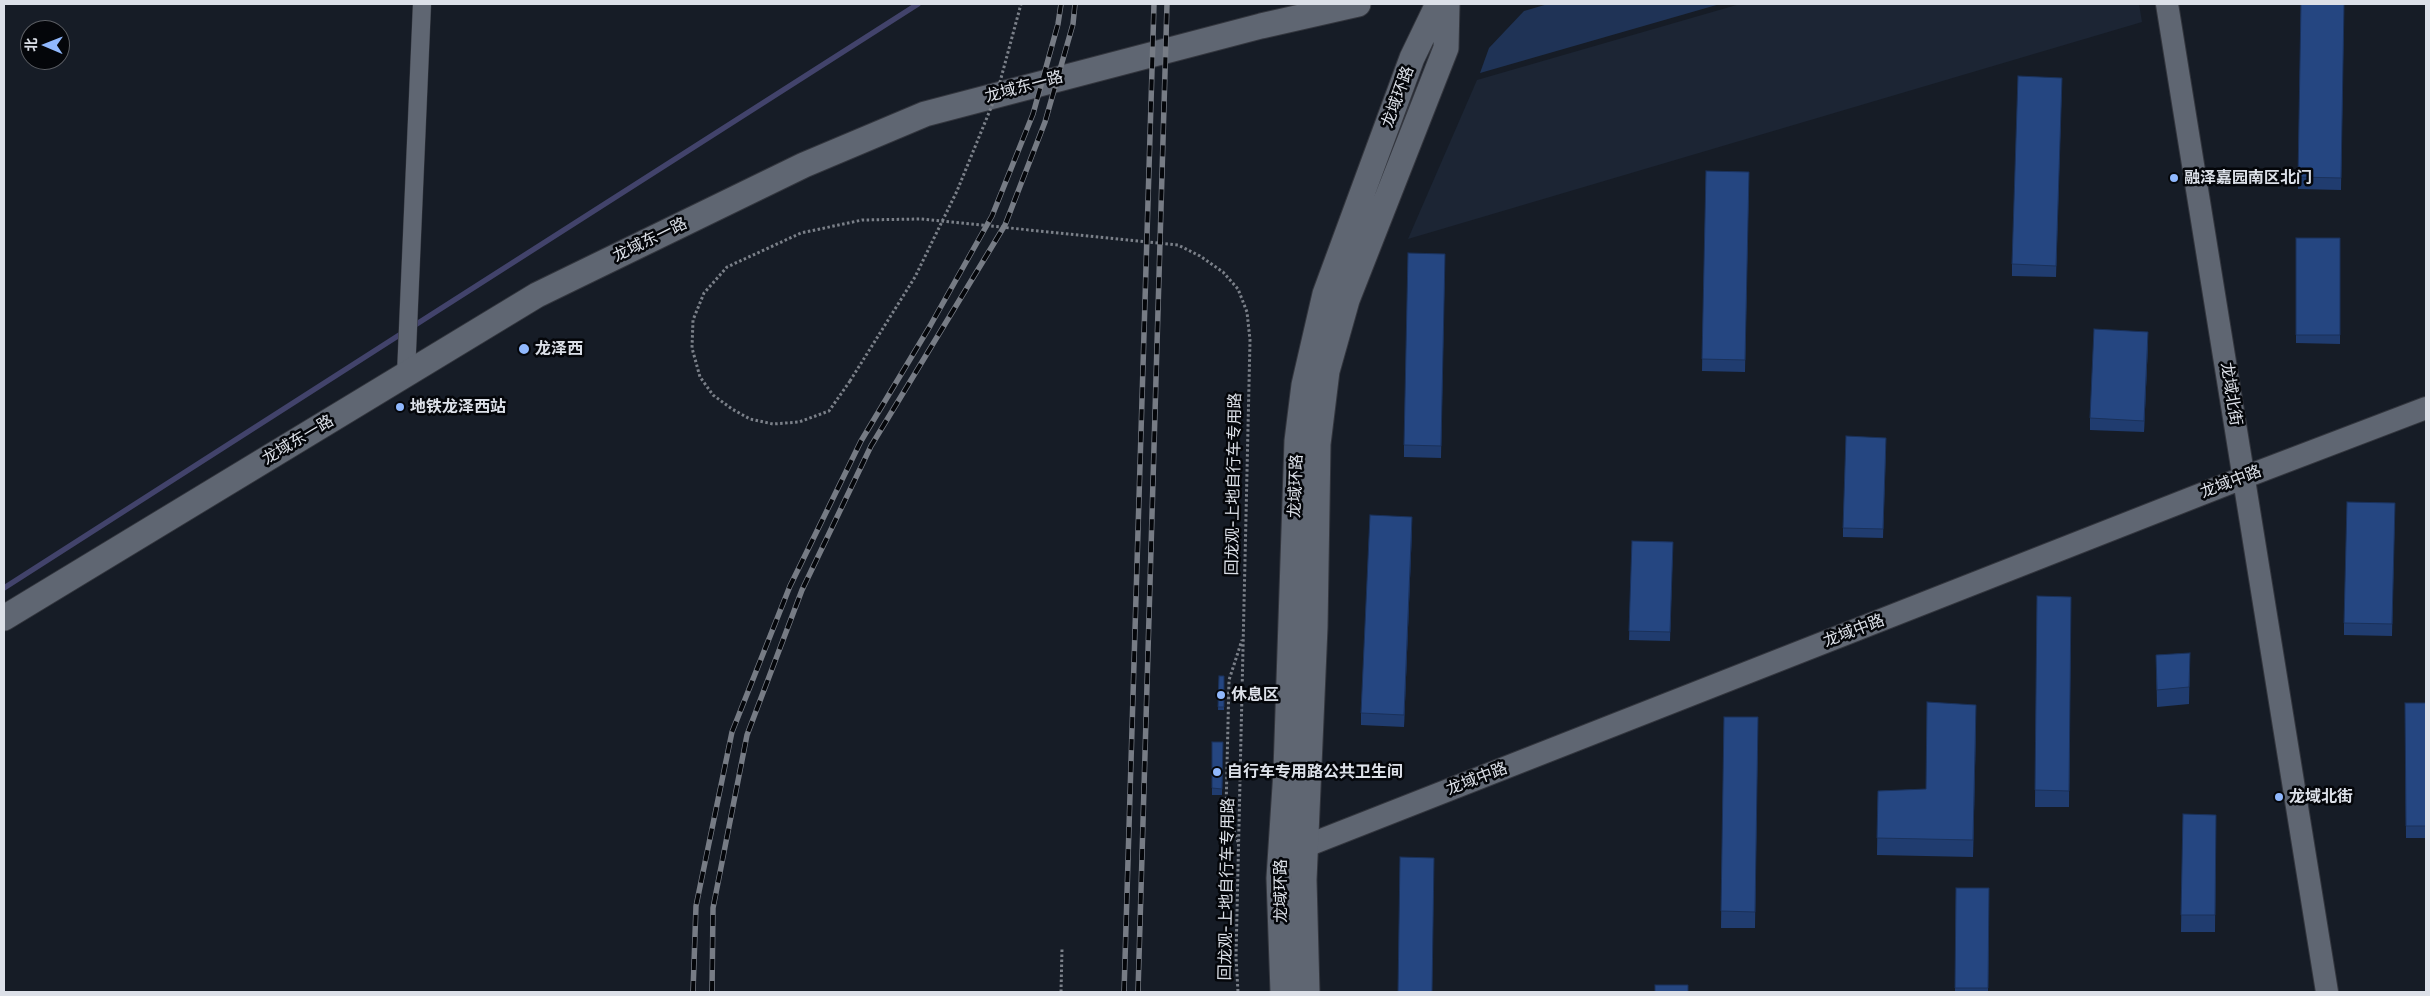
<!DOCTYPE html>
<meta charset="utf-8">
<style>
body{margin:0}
#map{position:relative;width:2430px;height:996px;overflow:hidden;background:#161c26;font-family:Cabin,"Noto Sans SC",sans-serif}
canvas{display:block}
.frame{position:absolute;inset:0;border:5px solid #dce0e8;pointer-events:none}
.north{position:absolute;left:20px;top:20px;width:50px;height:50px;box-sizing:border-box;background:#04060a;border:1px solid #5a5d63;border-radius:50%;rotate:271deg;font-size:14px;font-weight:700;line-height:20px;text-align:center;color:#dce0e8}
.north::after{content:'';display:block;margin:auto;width:18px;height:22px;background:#90b8fd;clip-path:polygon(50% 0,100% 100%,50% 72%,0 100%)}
</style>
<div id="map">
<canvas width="2430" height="996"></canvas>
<div class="frame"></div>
<div class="north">北</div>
</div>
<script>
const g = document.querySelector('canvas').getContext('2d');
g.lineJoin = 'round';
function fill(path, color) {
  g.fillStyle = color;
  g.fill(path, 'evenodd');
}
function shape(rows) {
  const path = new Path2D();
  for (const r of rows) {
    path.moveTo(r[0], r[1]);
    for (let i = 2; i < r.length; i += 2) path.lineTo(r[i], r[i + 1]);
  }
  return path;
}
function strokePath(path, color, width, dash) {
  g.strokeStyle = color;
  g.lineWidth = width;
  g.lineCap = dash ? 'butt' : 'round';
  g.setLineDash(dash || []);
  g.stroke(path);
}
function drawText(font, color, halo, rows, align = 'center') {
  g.font = font + ' Cabin,"Noto Sans SC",sans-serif';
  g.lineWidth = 5;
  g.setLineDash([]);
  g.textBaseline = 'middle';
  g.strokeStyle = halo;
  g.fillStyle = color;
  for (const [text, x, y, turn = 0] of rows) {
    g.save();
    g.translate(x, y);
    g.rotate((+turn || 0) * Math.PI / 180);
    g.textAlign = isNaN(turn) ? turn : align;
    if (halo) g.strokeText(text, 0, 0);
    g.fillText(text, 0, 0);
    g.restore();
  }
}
fill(shape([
 [1740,4,2139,4,2142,22,1408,239,1477,80]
]), '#1c2534');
fill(shape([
 [1548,4,1720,4,1480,73,1489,48,1524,11]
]), '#1f3356');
strokePath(shape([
 [412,327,918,4],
 [4,588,404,332]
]), '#42436b', 5.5);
const minor = shape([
 [406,374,422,4]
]);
const tertiary = shape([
 [2167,4,2327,992],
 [1289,846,1306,846,2245,477,2426,408]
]);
const secondary = shape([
 [4,618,537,295,804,165,925,114,1261,26,1358,4],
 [1283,992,1279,878,1286,771,1297,441,1304,385,1325,294,1412,58,1438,4],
 [1307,992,1304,880,1315,627,1318,444,1327,371,1347,300,1446,48,1447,4]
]);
strokePath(minor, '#33363e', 19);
strokePath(tertiary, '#33363e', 24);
strokePath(secondary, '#33363e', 27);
strokePath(shape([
 [850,381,829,411,799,422,773,424,750,419,732,409,713,395,700,377,692,348,693,320,704,293,727,267,801,233,862,220,921,219,1178,245,1200,256,1223,272,1238,289,1247,312,1250,340,1236,957,1238,992],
 [1238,842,1226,810,1229,680,1242,640],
 [1061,992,1062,949]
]), '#7b8089', 3, [2.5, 2.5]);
strokePath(minor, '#5f6672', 18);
strokePath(tertiary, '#5f6672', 22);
strokePath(secondary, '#5f6672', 25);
const rail = shape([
 [693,992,696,906,732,732,790,586,861,441,930,326,992,216,1033,114,1058,24,1061,4],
 [712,992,713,908,747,735,802,590,871,446,1005,225,1045,122,1073,24,1075,4],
 [1124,992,1154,4],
 [1138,992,1167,4]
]);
strokePath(rail, '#777c85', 5.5);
strokePath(rail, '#04060a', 4, [11]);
strokePath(shape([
 [850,381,915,277,957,191,997,93,1021,4]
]), '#7b8089', 3, [2.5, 2.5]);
fill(shape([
 [2301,4,2344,4,2341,190,2298,189],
 [2062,78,2056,277,2012,276,2012,264],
 [1706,171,1749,172,1745,372,1702,371],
 [2296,238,2340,238,2340,344,2296,343],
 [1445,254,1441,458,1404,457,1404,445],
 [2148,343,2144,432,2090,430,2090,418],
 [1886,446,1883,538,1843,537,1843,528],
 [2395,503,2392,636,2344,635,2344,623],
 [1412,529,1404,727,1361,725,1361,713],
 [1632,541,1673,542,1670,641,1629,640],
 [2037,596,2071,597,2069,807,2035,807],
 [2190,653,2189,704,2157,707,2156,655],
 [1219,676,1224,676,1224,710,1218,710],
 [2405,703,2426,703,2426,838,2406,838],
 [1724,717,1758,717,1755,928,1721,928],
 [1976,722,1973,857,1877,855,1878,791,1926,789],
 [1212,742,1223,742,1222,795,1212,795],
 [2183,814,2216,815,2215,932,2181,932],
 [1956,888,1989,888,1988,992,1955,992]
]), '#203c6f');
fill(shape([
 [2148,332,2148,343,2144,432,2144,421],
 [1412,517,1412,529,1404,727,1404,715],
 [1976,705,1976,722,1973,857,1973,840]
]), '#1a315a');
const building = shape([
 [2301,4,2344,4,2341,178,2298,177,2301,4],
 [2018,76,2062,78,2056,266,2012,264,2018,76],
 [1706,171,1749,172,1745,360,1702,359,1706,171],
 [2296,238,2340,238,2340,335,2296,335,2296,238],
 [1408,253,1445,254,1441,446,1404,445,1408,253],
 [2094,329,2148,332,2144,421,2090,418,2094,329],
 [1846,436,1886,438,1883,529,1843,528,1846,436],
 [2347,502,2395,503,2392,624,2344,623,2347,502],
 [1370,515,1412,517,1404,715,1361,713,1370,515],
 [1632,541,1673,542,1670,632,1629,631,1632,541],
 [2037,596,2071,597,2069,791,2035,790,2037,596],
 [2190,653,2189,687,2157,690,2156,655,2190,653],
 [1219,676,1224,676,1224,707,1218,707,1219,676],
 [1927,702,1976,705,1973,840,1877,838,1878,791,1926,789,1927,702],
 [2405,703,2426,703,2426,826,2406,826,2405,703],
 [1724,717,1758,717,1755,912,1721,911,1724,717],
 [1212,742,1223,742,1222,789,1212,788,1212,742],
 [2183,814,2216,815,2215,915,2181,915,2183,814],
 [1400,857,1434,858,1432,992,1398,992,1400,857],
 [1956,888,1989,888,1988,988,1955,988,1956,888],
 [1655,985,1688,985,1688,992,1655,992,1655,985]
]);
fill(building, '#254681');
strokePath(building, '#1a315a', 1);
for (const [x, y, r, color] of [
 [2174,178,5,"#90b8fd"],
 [524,349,6,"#90b8fd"],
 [400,407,5,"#90b8fd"],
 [1221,695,5,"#90b8fd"],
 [1217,772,5,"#90b8fd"],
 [2279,797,5,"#90b8fd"]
]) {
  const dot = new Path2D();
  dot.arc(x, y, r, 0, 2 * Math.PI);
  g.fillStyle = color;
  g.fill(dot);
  strokePath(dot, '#04060a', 2);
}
drawText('16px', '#dce0e8', '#04060a', [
 ["龙域东一路",1024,87,-15],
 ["龙域环路",1398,97,-70],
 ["龙域东一路",650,240,-26],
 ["龙域北街",2231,394,81],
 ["龙域东一路",298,440,-31],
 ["龙域中路",2231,482,-21],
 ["回龙观-上地自行车专用路",1234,484,-89],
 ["龙域环路",1296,486,-88],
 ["龙域中路",1854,631,-21],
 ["龙域中路",1477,779,-21],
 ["回龙观-上地自行车专用路",1227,889,-89],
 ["龙域环路",1281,891,-90]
]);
drawText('bold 16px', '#dce0e8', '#04060a', [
 ["融泽嘉园南区北门",2184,178],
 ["龙泽西",535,349],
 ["地铁龙泽西站",410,407],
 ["休息区",1231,695],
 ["自行车专用路公共卫生间",1227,772],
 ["龙域北街",2289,797]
], 'left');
</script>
